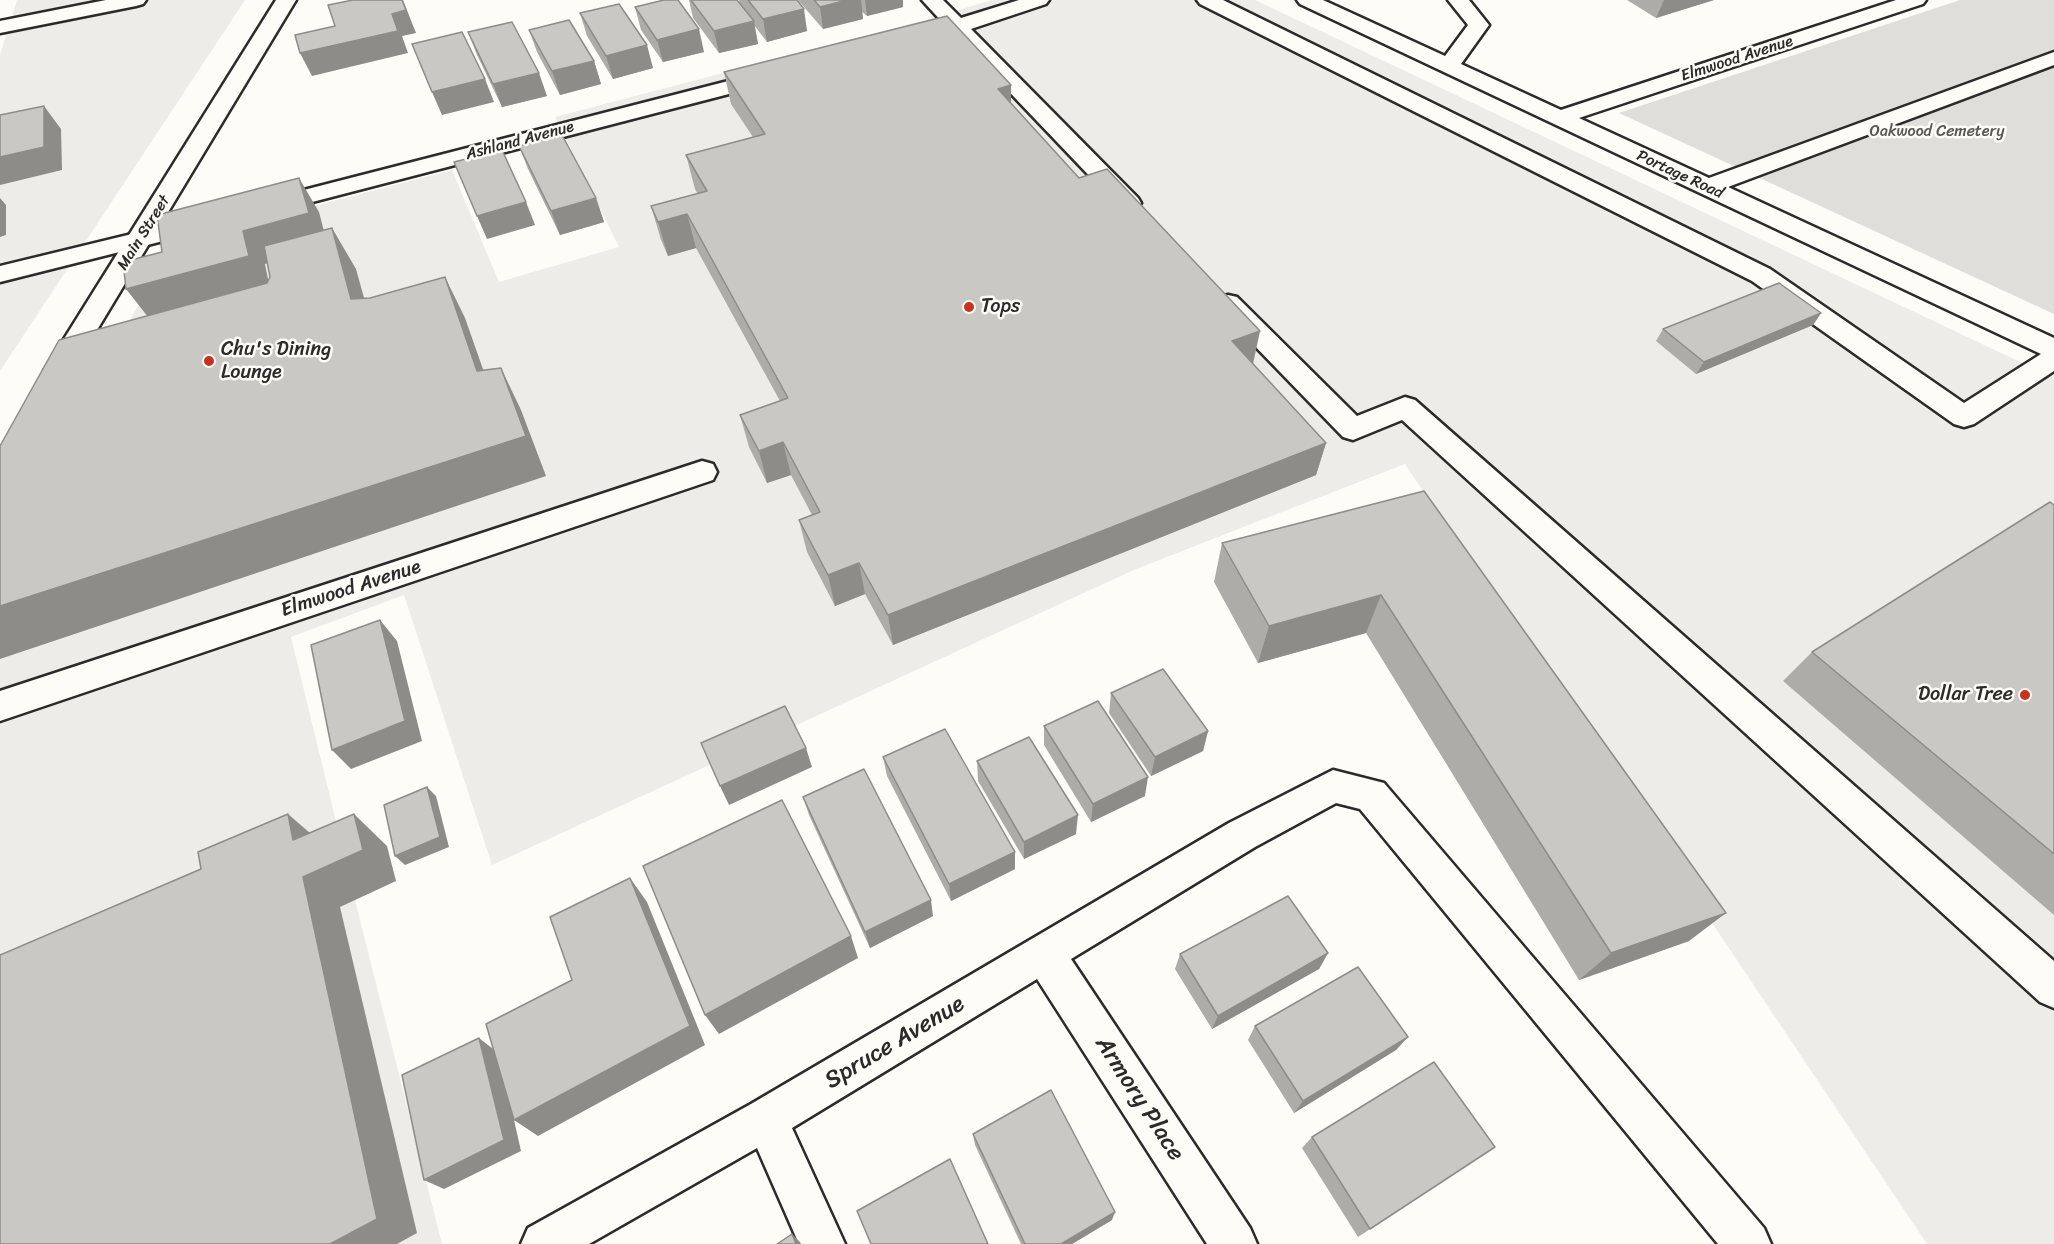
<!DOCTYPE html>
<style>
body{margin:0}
canvas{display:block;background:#fdfcf7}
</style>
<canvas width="2054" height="1244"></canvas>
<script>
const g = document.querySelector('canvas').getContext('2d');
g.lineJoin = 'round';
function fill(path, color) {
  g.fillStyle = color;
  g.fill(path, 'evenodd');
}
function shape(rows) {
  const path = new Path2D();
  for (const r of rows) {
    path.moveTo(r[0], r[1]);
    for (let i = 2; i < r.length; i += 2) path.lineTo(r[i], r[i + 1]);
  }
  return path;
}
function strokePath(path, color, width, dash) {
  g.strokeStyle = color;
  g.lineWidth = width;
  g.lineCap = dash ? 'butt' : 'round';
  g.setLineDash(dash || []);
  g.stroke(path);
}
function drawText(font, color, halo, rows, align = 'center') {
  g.font = font + ' Sriracha,sans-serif';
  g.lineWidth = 5;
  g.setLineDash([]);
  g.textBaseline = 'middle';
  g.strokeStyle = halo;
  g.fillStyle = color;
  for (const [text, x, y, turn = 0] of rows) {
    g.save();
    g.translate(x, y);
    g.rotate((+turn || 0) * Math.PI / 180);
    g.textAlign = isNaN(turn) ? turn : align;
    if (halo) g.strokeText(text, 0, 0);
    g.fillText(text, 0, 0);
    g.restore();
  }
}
fill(shape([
 [17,0,245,0,0,371,0,55],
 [992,0,1255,0,2054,378,2054,1244,1927,1244,1405,464,1136,569,492,865,404,595,291,637,361,924,442,1244,0,1244,0,540,176,242,452,170,499,282,619,247,555,117,925,20]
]), '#edece8');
fill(shape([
 [1960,0,2054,0,2054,314,1619,113]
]), '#dfdeda');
const minor = shape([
 [106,0,146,0,143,4,136,6,0,33,0,21,106,0],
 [922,0,943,0,961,18,1019,0,1049,0,1046,4,971,29,1138,198,1141,203,1138,208,1129,210,1120,208,954,34,937,39,930,37,927,33,930,29,944,24,922,0],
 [1197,0,1223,0,1770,269,1964,403,2041,354,1300,4,1297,0,1323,0,1445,56,1468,25,1448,0,1469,0,1489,25,1461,64,1561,110,1896,0,1926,0,1923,4,1579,118,1709,178,2054,52,2054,65,1728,187,2054,338,2054,371,1974,424,1964,427,1954,424,1752,281,1200,4,1197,0],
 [771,70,779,71,782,76,779,81,266,214,257,212,254,207,257,202,771,70],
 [202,217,211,219,214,224,211,229,0,282,0,266,202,217],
 [1228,295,1237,297,1357,416,1405,397,1415,400,2054,961,2054,1008,2040,1002,1402,420,1353,440,1343,437,1219,309,1215,303,1219,297,1228,295],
 [702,461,713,464,717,472,713,480,0,721,0,691,702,461],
 [1333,770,1384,783,1764,1228,1771,1244,1718,1244,1360,809,1336,803,1255,847,1071,959,1250,1228,1257,1244,1207,1244,1037,979,792,1128,845,1244,799,1244,757,1148,589,1244,521,1244,528,1228,751,1104,1229,823,1333,770]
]);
const major = shape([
 [276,0,296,0,68,378,58,380,48,378,44,371,276,0]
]);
strokePath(minor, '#2b2b2b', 5);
strokePath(major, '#2b2b2b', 5);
fill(minor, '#fdfcf7');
fill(major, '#fdfcf7');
fill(shape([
 [689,0,737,0,740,4,739,0,797,0,807,31,767,42,754,25,758,44,719,53,693,18],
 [798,0,903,0,903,7,867,16,862,12,863,19,823,29],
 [1627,0,1714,0,1656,18],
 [635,7,704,52,663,62,641,30],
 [580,13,653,68,613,79,587,36],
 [529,30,594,61,601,84,560,95,537,52],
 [468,32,547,96,502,107,477,55],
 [724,72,1011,104,1326,443,1316,475,893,645,865,594,835,606,807,552,799,520,812,515,791,475,767,483,749,447,740,415,780,401,696,248,668,256,661,240,651,206,698,194,695,189,686,155,753,137,731,104],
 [519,146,596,198,604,222,560,235,528,169],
 [1821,313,1813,325,1696,374,1656,341,1663,329],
 [1424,491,1689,941,1579,980,1366,633,1258,663,1214,582,1222,543],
 [2054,505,2054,915,1783,681,1812,652],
 [1111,693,1208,731,1203,751,1151,776,1109,713],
 [1044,726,1145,796,1091,822,1044,745],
 [883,757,1015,852,1015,869,951,901,887,776],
 [977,761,1076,834,1024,859,978,781],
 [803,797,933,916,870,948,809,815],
 [1328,953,1319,969,1212,1029,1175,969,1180,954],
 [1255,1026,1408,1037,1396,1050,1294,1113,1248,1040],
 [973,1134,1112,1220,1072,1244,1021,1244,975,1145],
 [1312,1137,1495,1147,1358,1237,1302,1148]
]), '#adaca9');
fill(shape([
 [403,0,416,33,402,36,408,53,312,76,300,53,392,14],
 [847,0,861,0,863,19,823,29,820,7],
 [865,0,903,0,903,7,867,16],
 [1664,0,1714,0,1656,18],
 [804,9,807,31,767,42,763,19],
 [754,21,758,44,719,53,714,31],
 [699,29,704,52,663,62,657,40],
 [647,45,653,68,613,79,606,56],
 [594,61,601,84,560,95,552,71],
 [539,73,547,96,502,107,493,84],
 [485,79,494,102,442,115,432,92],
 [1011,85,1011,118,998,89],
 [44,106,61,129,62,170,0,185,0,157],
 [299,178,319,212,328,247,265,264,270,289,152,322,126,289,243,231],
 [0,198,6,205,6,235,0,237],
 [596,198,604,222,560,235,551,211],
 [526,202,535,225,487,239,477,216],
 [687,214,696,248,668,256,658,222],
 [332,228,356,269,376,341,351,299],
 [445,277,465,318,498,412,477,371],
 [1821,313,1813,325,1696,374,1704,362],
 [1260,331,1253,364,1232,341],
 [501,368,521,410,546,476,0,659,0,606],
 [783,442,791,475,767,483,759,451],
 [1326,443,1316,475,893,645,888,615],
 [859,563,865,594,835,606,828,575],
 [1381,595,1366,633,1258,663,1269,626],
 [380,620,397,641,422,741,351,769,332,750],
 [1208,731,1203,751,1151,776,1155,757],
 [806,748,812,767,729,805,720,786],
 [1148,777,1145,796,1091,822,1093,804],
 [427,787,436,796,449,847,405,865,395,856],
 [288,814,325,846,354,814,387,846,396,881,340,907,417,1233,397,1244,330,1244,293,840],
 [1078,815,1076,834,1024,859,1024,842],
 [1015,852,1015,869,951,901,949,884],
 [630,878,647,902,705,1045,538,1136,514,1120,521,1151,444,1189,424,1180,479,1038,497,1052,514,1120],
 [931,900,933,916,870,948,865,932],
 [1726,913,1689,941,1579,980,1611,953],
 [851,936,858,958,719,1034,705,1015],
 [1328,953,1319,969,1212,1029,1218,1016],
 [1408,1037,1396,1050,1294,1113,1303,1101],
 [1115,1212,1112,1220,1072,1244,1061,1244],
 [792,1234,800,1242,801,1244,796,1244]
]), '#8d8c89');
const building = shape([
 [353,0,402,0,406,10,392,14,398,31,300,53,295,35,335,26,328,5,353,0],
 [664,0,678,0,699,29,657,40,635,7,664,0],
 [691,0,737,0,754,21,714,31,691,0],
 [748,0,797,0,804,9,763,19,748,0],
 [814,0,847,0,820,7,814,0],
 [619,4,647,45,606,56,580,13,619,4],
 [947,16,1011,85,998,89,1079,178,1107,169,1260,331,1232,341,1326,443,888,615,859,563,828,575,799,520,820,512,783,442,759,451,740,415,788,398,687,214,658,222,651,206,707,191,686,155,765,134,724,72,947,16],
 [569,20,594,61,552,71,529,30,569,20],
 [512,22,539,73,493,84,468,32,512,22],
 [462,32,485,79,432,92,412,44,462,32],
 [44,106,44,147,0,157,0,115,44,106],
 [562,135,596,198,551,211,519,146,562,135],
 [502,150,526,202,477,216,454,162,502,150],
 [299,178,309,213,243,231,249,256,126,289,123,262,162,252,157,215,299,178],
 [332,228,351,299,370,298,445,277,477,371,501,368,526,436,0,606,0,446,59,340,267,283,270,277,264,246,332,228],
 [1779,283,1821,313,1704,362,1663,329,1779,283],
 [1424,491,1726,913,1611,953,1381,595,1269,626,1222,543,1424,491],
 [2050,502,2054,505,2054,854,1812,652,2050,502],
 [380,620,405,721,332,750,311,645,380,620],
 [1163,669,1208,731,1155,757,1111,693,1163,669],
 [1098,701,1148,777,1093,804,1044,726,1098,701],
 [785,706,806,748,720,786,701,743,785,706],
 [945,729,1015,852,949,884,883,757,945,729],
 [1029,737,1078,815,1024,842,977,761,1029,737],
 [864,769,931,900,865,932,803,797,864,769],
 [427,787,440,837,395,856,384,805,427,787],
 [782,800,851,936,705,1015,643,866,782,800],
 [288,814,293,840,354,814,363,850,303,877,377,1219,330,1244,0,1244,0,955,201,869,198,852,288,814],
 [630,878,690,1026,514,1120,486,1024,572,980,550,917,630,878],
 [1288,896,1328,953,1218,1016,1180,954,1288,896],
 [1358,967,1408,1037,1303,1101,1255,1026,1358,967],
 [479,1038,504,1140,424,1180,402,1075,479,1038],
 [1434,1062,1495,1147,1370,1229,1312,1137,1434,1062],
 [1051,1090,1115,1212,1061,1244,1025,1244,973,1134,1051,1090],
 [950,1159,988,1244,871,1244,857,1211,950,1159],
 [792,1234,796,1244,777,1244,792,1234]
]);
fill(building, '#c9c8c4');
strokePath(building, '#8d8c89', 1.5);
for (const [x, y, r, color] of [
 [969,307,6,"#c8321e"],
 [209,361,6,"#c8321e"],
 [2025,695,6,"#c8321e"]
]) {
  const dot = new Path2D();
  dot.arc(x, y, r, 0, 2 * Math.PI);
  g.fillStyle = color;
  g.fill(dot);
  strokePath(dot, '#fdfcf7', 2);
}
drawText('16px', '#2b2b2b', '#fdfcf7', [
 ["Elmwood Avenue",1737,59,-18],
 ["Ashland Avenue",520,141,-15],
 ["Portage Road",1680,175,25],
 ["Main Street",144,233,-58]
]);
drawText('16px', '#585857', '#fdfcf7', [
 ["Oakwood Cemetery",1937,132]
]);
drawText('20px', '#2b2b2b', '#fdfcf7', [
 ["Tops",981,307],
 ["Chu's Dining",221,350],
 ["Lounge",221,373],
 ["Dollar Tree",2013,695,"right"]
], 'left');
drawText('20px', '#2b2b2b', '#fdfcf7', [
 ["Elmwood Avenue",351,589,-18]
]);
drawText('24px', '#2b2b2b', '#fdfcf7', [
 ["Spruce Avenue",895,1043,-31],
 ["Armory Place",1139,1099,57]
]);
</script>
